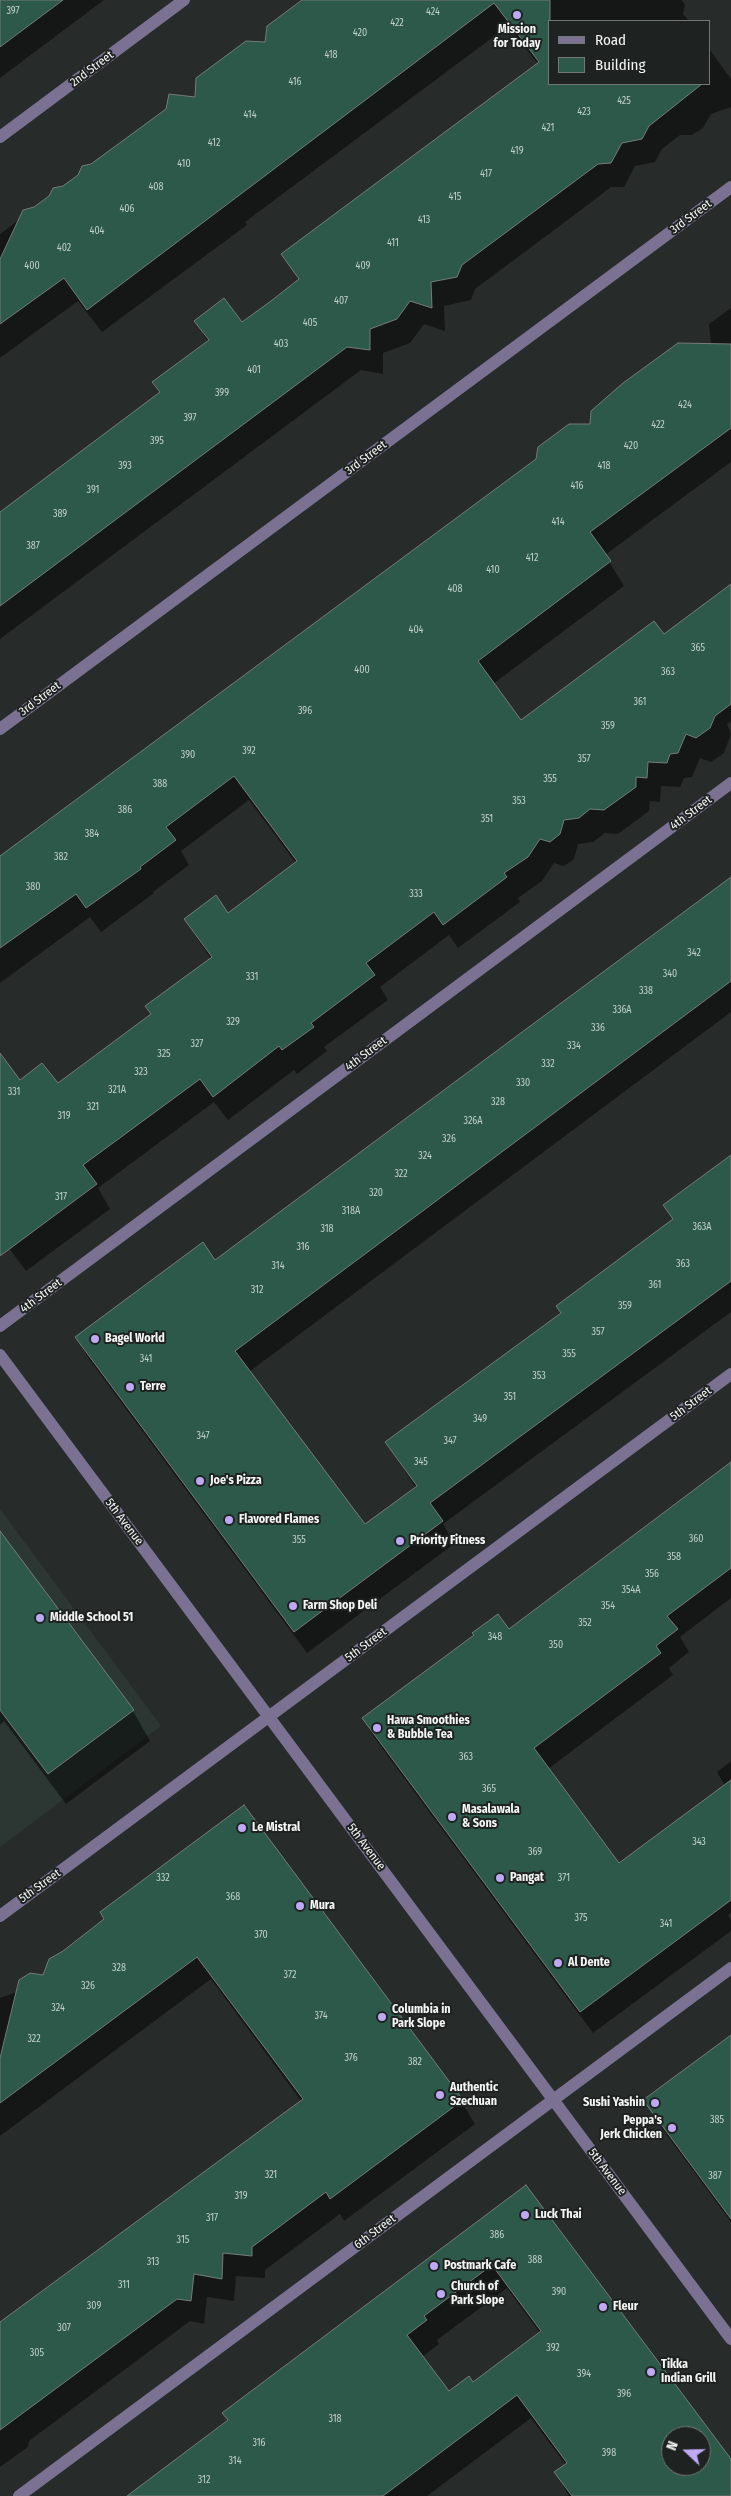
<!DOCTYPE html>
<style>
body{margin:0}
#map{position:relative;width:731px;height:2496px;overflow:hidden;background:#272c2a;font-family:"Fira Sans Condensed",sans-serif}
canvas{display:block}
.legend{position:absolute;left:548px;top:20px;width:162px;height:65px;box-sizing:border-box;background:#1e2220;border:1px solid #737775;margin:0;padding:6px 9px;list-style:none;font-size:15px;color:#f3f6f4}
.legend li{display:flex;align-items:center;gap:10px;height:25px}
.legend b{width:25px;border:1px solid #737775}
.north{position:absolute;left:661px;top:2426px;width:50px;height:50px;box-sizing:border-box;background:#1e2220;border:1px solid #737775;border-radius:50%;rotate:291deg;font-size:14px;font-weight:700;line-height:20px;text-align:center;color:#f3f6f4}
.north::after{content:'';display:block;margin:auto;width:18px;height:22px;background:#bfa8f4;clip-path:polygon(50% 0,100% 100%,50% 72%,0 100%)}
</style>
<div id="map">
<canvas width="731" height="2496"></canvas>
<ul class="legend">
<li><b style="height:6px;background:#7b7293"></b>Road</li>
<li><b style="height:14px;background:#2c594a"></b>Building</li>
</ul>
<div class="north">N</div>
</div>
<script>
const g = document.querySelector('canvas').getContext('2d');
g.lineJoin = 'round';
function fill(path, color) {
  g.fillStyle = color;
  g.fill(path, 'evenodd');
}
function shape(rows) {
  const path = new Path2D();
  for (const r of rows) {
    path.moveTo(r[0], r[1]);
    for (let i = 2; i < r.length; i += 2) path.lineTo(r[i], r[i + 1]);
  }
  return path;
}
function strokePath(path, color, width, dash) {
  g.strokeStyle = color;
  g.lineWidth = width;
  g.lineCap = dash ? 'butt' : 'round';
  g.setLineDash(dash || []);
  g.stroke(path);
}
function drawText(font, color, halo, rows, align = 'center') {
  g.font = font + ' "Fira Sans Condensed",sans-serif';
  g.lineWidth = 4;
  g.setLineDash([]);
  g.textBaseline = 'middle';
  g.strokeStyle = halo;
  g.fillStyle = color;
  for (const [text, x, y, turn = 0] of rows) {
    g.save();
    g.translate(x, y);
    g.rotate((+turn || 0) * Math.PI / 180);
    g.textAlign = isNaN(turn) ? turn : align;
    if (halo) g.strokeText(text, 0, 0);
    g.fillText(text, 0, 0);
    g.restore();
  }
}
fill(shape([
 [0,1509,161,1726,0,1847]
]), '#2c3733');
fill(shape([
 [0,0,104,0,0,78],
 [304,0,682,0,685,5,683,14,689,21,550,21,550,84,710,84,710,50,731,79,731,107,711,114,703,128,692,135,680,135,662,149,655,162,635,166,624,187,611,187,581,210,475,289,471,300,444,306,445,331,424,324,410,343,383,353,383,374,361,370,0,639,0,513,160,393,154,382,208,342,196,322,242,324,299,281,283,254,538,64,508,26,245,222,247,225,102,332,78,301,0,358,0,234,92,165,196,98,266,43],
 [731,308,731,462,605,555,624,586,493,684,520,722,664,636,731,585,731,721,727,724,731,734,724,753,711,762,700,758,692,777,684,778,680,787,661,786,660,802,650,801,649,811,618,834,605,833,593,842,578,844,574,859,564,866,554,863,542,881,518,898,520,902,458,948,449,935,380,987,388,1000,324,1047,327,1051,297,1074,294,1070,228,1120,214,1102,98,1188,110,1209,26,1271,0,1236,0,1086,20,1082,57,1085,152,1015,147,1007,211,959,185,920,228,914,296,863,249,800,181,851,189,865,153,892,154,893,101,932,90,917,0,983,0,858,591,425,711,345,709,324],
 [731,878,731,1012,249,1372,365,1526,416,1488,386,1443,562,1314,673,1220,665,1206,731,1156,731,1312,443,1524,454,1544,307,1653,89,1359,77,1338,215,1262],
 [731,1464,731,1598,680,1637,689,1652,669,1668,673,1675,548,1769,619,1865,725,1786,717,1772,731,1761,731,1913,728,1915,731,1920,731,1931,593,2033,376,1740,363,1719,508,1631],
 [0,1533,133,1711,150,1741,66,1804,4,1721,0,1725],
 [244,1807,461,2101,475,2124,344,2221,340,2214,265,2270,265,2278,236,2276,234,2301,207,2297,204,2324,190,2321,29,2441,28,2447,0,2467,0,2324,302,2102,211,1979,0,2136,0,1998,17,1992,44,1976,63,1952],
 [731,2036,731,2222,658,2123,645,2100],
 [525,2187,731,2462,731,2496,569,2496,556,2473,566,2465,531,2418,427,2496,130,2496],
 [507,2288,540,2333,473,2384,449,2393,422,2357,439,2344,437,2340],
 [671,2436,701,2436,701,2466,671,2466]
]), '#0007');
const building = shape([
 [0,0,63,0,0,47,0,0],
 [302,0,550,0,550,84,702,84,649,126,642,139,622,143,611,163,598,164,462,265,457,277,431,282,432,308,410,301,397,319,370,329,370,350,347,347,0,606,0,512,160,392,152,382,209,340,194,321,224,298,242,322,271,301,299,279,281,254,539,62,494,3,87,310,64,278,0,324,0,259,23,210,34,207,49,196,53,188,63,186,78,175,82,166,91,164,166,109,169,94,195,97,196,78,246,41,265,42,267,26,302,0],
 [678,343,731,344,731,428,590,532,611,561,478,661,521,720,654,621,664,634,731,584,731,704,715,716,710,728,696,738,686,734,678,753,670,754,667,763,648,762,647,778,636,777,636,787,604,810,590,809,579,818,564,820,560,834,550,842,540,839,528,857,504,873,507,877,443,925,434,912,366,963,375,975,311,1023,314,1027,282,1050,279,1046,213,1097,200,1079,83,1165,97,1184,0,1256,0,1053,20,1080,42,1063,58,1083,151,1014,145,1006,212,957,184,919,216,895,228,913,297,861,234,776,166,827,176,840,140,867,141,869,86,908,76,894,0,948,0,856,536,459,538,447,569,424,590,424,591,411,623,383,678,343],
 [731,877,731,981,235,1351,365,1524,417,1486,385,1442,561,1313,556,1306,673,1219,663,1205,731,1155,731,1281,430,1503,443,1521,294,1632,75,1337,203,1242,215,1260,731,877],
 [731,1462,731,1568,667,1616,678,1629,656,1646,661,1653,534,1748,619,1863,731,1780,731,1900,580,2012,362,1718,474,1635,472,1633,498,1614,509,1629,731,1462],
 [0,1531,134,1710,48,1774,0,1710,0,1531],
 [244,1805,463,2100,330,2199,326,2192,252,2247,252,2256,223,2253,222,2279,194,2274,191,2301,177,2299,0,2430,0,2322,303,2099,197,1957,0,2103,0,2058,19,1980,30,1973,43,1975,49,1959,63,1951,104,1919,100,1912,244,1805],
 [731,2035,731,2219,643,2100,731,2035],
 [526,2185,731,2459,731,2496,572,2496,554,2472,567,2463,517,2395,383,2496,127,2496,228,2420,222,2413,526,2185],
 [492,2265,541,2331,473,2382,469,2376,449,2391,407,2335,427,2320,424,2316,492,2265],
 [671,2436,701,2436,701,2466,671,2466,671,2436]
]);
fill(building, '#2c594a');
strokePath(building, '#767b79', 1);
strokePath(shape([
 [0,137,184,0],
 [0,729,731,187],
 [0,1326,731,783],
 [0,1355,731,2339],
 [0,1916,731,1374],
 [19,2496,731,1968]
]), '#7b7293', 12);
for (const [x, y, r, color] of [
 [517,15,5,"#bfa8f4"],
 [95,1339,5,"#bfa8f4"],
 [130,1387,5,"#bfa8f4"],
 [200,1481,5,"#bfa8f4"],
 [229,1520,5,"#bfa8f4"],
 [400,1541,5,"#bfa8f4"],
 [293,1606,5,"#bfa8f4"],
 [40,1618,5,"#bfa8f4"],
 [377,1728,5,"#bfa8f4"],
 [452,1817,5,"#bfa8f4"],
 [242,1828,5,"#bfa8f4"],
 [500,1878,5,"#bfa8f4"],
 [300,1906,5,"#bfa8f4"],
 [558,1963,5,"#bfa8f4"],
 [382,2017,5,"#bfa8f4"],
 [440,2095,5,"#bfa8f4"],
 [655,2103,5,"#bfa8f4"],
 [672,2128,5,"#bfa8f4"],
 [525,2215,5,"#bfa8f4"],
 [434,2266,5,"#bfa8f4"],
 [441,2294,5,"#bfa8f4"],
 [603,2307,5,"#bfa8f4"],
 [651,2372,5,"#bfa8f4"]
]) {
  const dot = new Path2D();
  dot.arc(x, y, r, 0, 2 * Math.PI);
  g.fillStyle = color;
  g.fill(dot);
  strokePath(dot, '#1e2220', 2);
}
drawText('10px', '#c1cfca', null, [
 ["397",13,11],
 ["424",433,12],
 ["422",397,23],
 ["420",360,33],
 ["418",331,55],
 ["416",295,82],
 ["425",624,101],
 ["423",584,112],
 ["414",250,115],
 ["421",548,128],
 ["412",214,143],
 ["419",517,151],
 ["410",184,164],
 ["417",486,174],
 ["408",156,187],
 ["415",455,197],
 ["406",127,209],
 ["413",424,220],
 ["404",97,231],
 ["411",393,243],
 ["402",64,248],
 ["400",32,266],
 ["409",363,266],
 ["407",341,301],
 ["405",310,323],
 ["403",281,344],
 ["401",254,370],
 ["399",222,393],
 ["424",685,405],
 ["397",190,418],
 ["422",658,425],
 ["395",157,441],
 ["420",631,446],
 ["393",125,466],
 ["418",604,466],
 ["416",577,486],
 ["391",93,490],
 ["389",60,514],
 ["414",558,522],
 ["387",33,546],
 ["412",532,558],
 ["410",493,570],
 ["408",455,589],
 ["404",416,630],
 ["365",698,648],
 ["400",362,670],
 ["363",668,672],
 ["361",640,702],
 ["396",305,711],
 ["359",608,726],
 ["392",249,751],
 ["390",188,755],
 ["357",584,759],
 ["355",550,779],
 ["388",160,784],
 ["353",519,801],
 ["386",125,810],
 ["351",487,819],
 ["384",92,834],
 ["382",61,857],
 ["380",33,887],
 ["333",416,894],
 ["342",694,953],
 ["340",670,974],
 ["331",252,977],
 ["338",646,991],
 ["336A",622,1010],
 ["329",233,1022],
 ["336",598,1028],
 ["327",197,1044],
 ["334",574,1046],
 ["325",164,1054],
 ["332",548,1064],
 ["323",141,1072],
 ["330",523,1083],
 ["321A",117,1090],
 ["331",14,1092],
 ["328",498,1102],
 ["321",93,1107],
 ["319",64,1116],
 ["326A",473,1121],
 ["326",449,1139],
 ["324",425,1156],
 ["322",401,1174],
 ["320",376,1193],
 ["317",61,1197],
 ["318A",351,1211],
 ["363A",702,1227],
 ["318",327,1229],
 ["316",303,1247],
 ["363",683,1264],
 ["314",278,1266],
 ["361",655,1285],
 ["312",257,1290],
 ["359",625,1306],
 ["357",598,1332],
 ["355",569,1354],
 ["341",146,1359],
 ["353",539,1376],
 ["351",510,1397],
 ["349",480,1419],
 ["347",203,1436],
 ["347",450,1441],
 ["345",421,1462],
 ["360",696,1539],
 ["355",299,1540],
 ["358",674,1557],
 ["356",652,1574],
 ["354A",631,1590],
 ["354",608,1606],
 ["352",585,1623],
 ["348",495,1637],
 ["350",556,1645],
 ["363",466,1757],
 ["365",489,1789],
 ["343",699,1842],
 ["369",535,1852],
 ["332",163,1878],
 ["371",564,1878],
 ["368",233,1897],
 ["375",581,1918],
 ["341",666,1924],
 ["370",261,1935],
 ["328",119,1968],
 ["372",290,1975],
 ["326",88,1986],
 ["324",58,2008],
 ["374",321,2016],
 ["322",34,2039],
 ["376",351,2058],
 ["382",415,2062],
 ["385",717,2120],
 ["321",271,2175],
 ["387",715,2176],
 ["319",241,2196],
 ["317",212,2218],
 ["386",497,2235],
 ["315",183,2240],
 ["388",535,2260],
 ["313",153,2262],
 ["311",124,2285],
 ["390",559,2292],
 ["309",94,2306],
 ["307",64,2328],
 ["392",553,2348],
 ["305",37,2353],
 ["394",584,2374],
 ["396",624,2394],
 ["318",335,2419],
 ["316",259,2443],
 ["398",609,2453],
 ["314",235,2461],
 ["312",204,2480]
]);
drawText('bold 12px', '#f3f6f4', '#1e2220', [
 ["Mission",517,30,"center"],
 ["for Today",517,44,"center"],
 ["Bagel World",105,1339],
 ["Terre",140,1387],
 ["Joe's Pizza",210,1481],
 ["Flavored Flames",239,1520],
 ["Priority Fitness",410,1541],
 ["Farm Shop Deli",303,1606],
 ["Middle School 51",50,1618],
 ["Hawa Smoothies",387,1721],
 ["& Bubble Tea",387,1735],
 ["Masalawala",462,1810],
 ["& Sons",462,1824],
 ["Le Mistral",252,1828],
 ["Pangat",510,1878],
 ["Mura",310,1906],
 ["Al Dente",568,1963],
 ["Columbia in",392,2010],
 ["Park Slope",392,2024],
 ["Authentic",450,2088],
 ["Szechuan",450,2102],
 ["Sushi Yashin",645,2103,"right"],
 ["Peppa's",662,2121,"right"],
 ["Jerk Chicken",662,2135,"right"],
 ["Luck Thai",535,2215],
 ["Postmark Cafe",444,2266],
 ["Church of",451,2287],
 ["Park Slope",451,2301],
 ["Fleur",613,2307],
 ["Tikka",661,2365],
 ["Indian Grill",661,2379]
], 'left');
drawText('12px', '#f3f6f4', '#1e2220', [
 ["2nd Street",92,69,-37],
 ["3rd Street",691,217,-37],
 ["3rd Street",366,458,-37],
 ["3rd Street",40,699,-37],
 ["4th Street",691,813,-37],
 ["4th Street",366,1054,-37],
 ["4th Street",41,1296,-37],
 ["5th Street",691,1404,-37],
 ["5th Avenue",124,1522,53],
 ["5th Street",366,1645,-37],
 ["5th Avenue",366,1847,53],
 ["5th Street",40,1886,-36],
 ["5th Avenue",607,2172,53],
 ["6th Street",375,2232,-37]
]);
</script>
